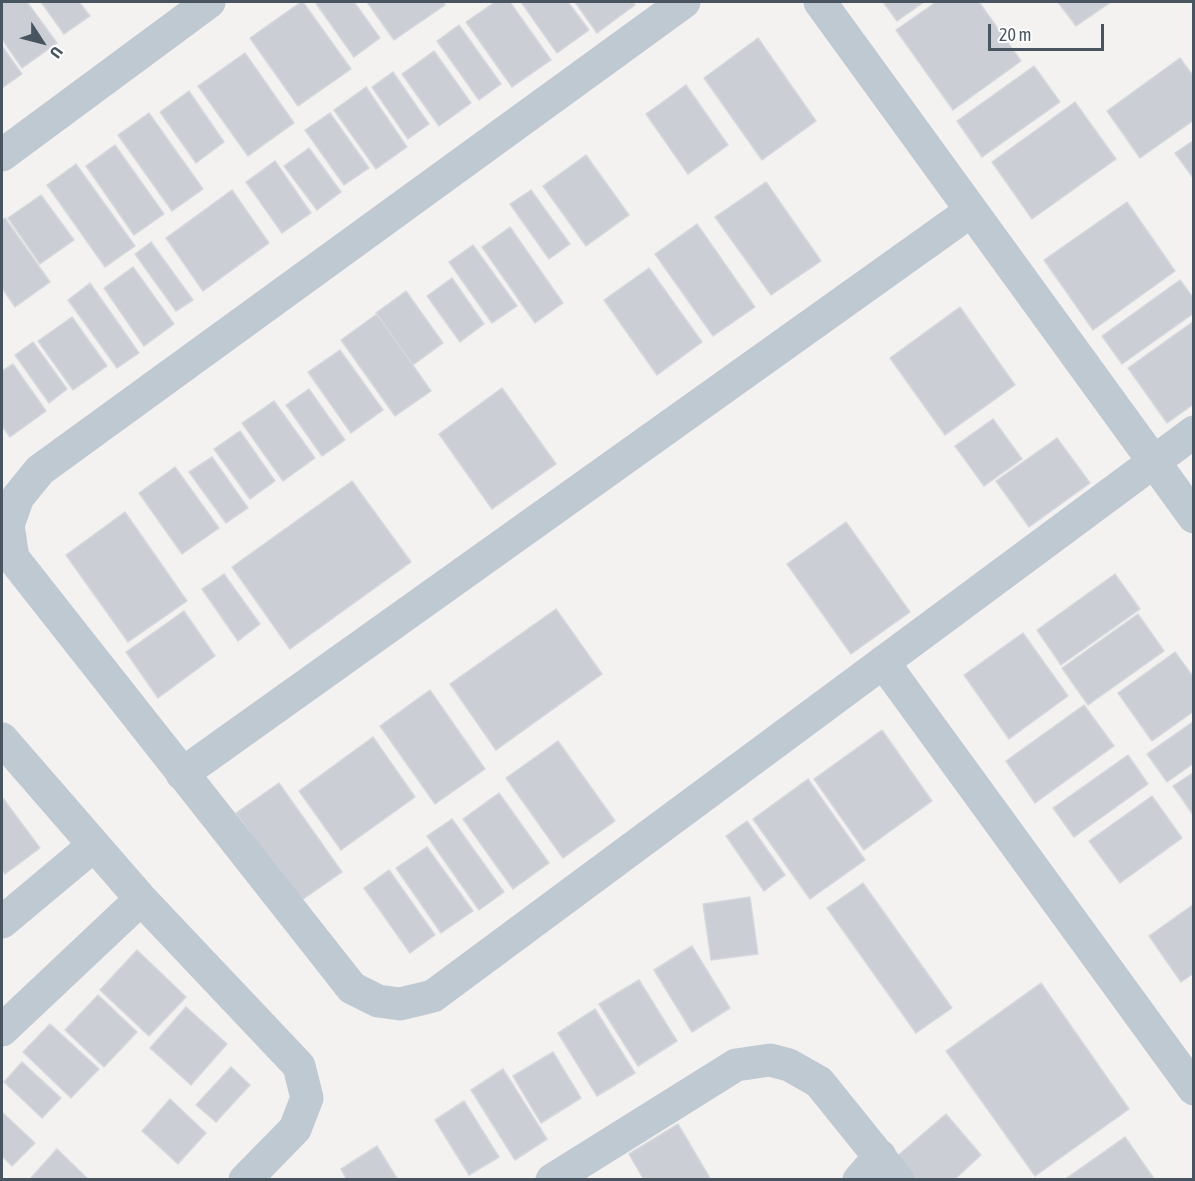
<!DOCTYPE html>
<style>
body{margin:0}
#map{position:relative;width:1195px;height:1181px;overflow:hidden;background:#f4f1f1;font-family:"Asap Condensed",sans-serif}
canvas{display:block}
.frame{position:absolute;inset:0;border:3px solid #485560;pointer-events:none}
.north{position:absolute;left:12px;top:12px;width:60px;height:60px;-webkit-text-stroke:4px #fff;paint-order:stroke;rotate:126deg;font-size:16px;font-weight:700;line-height:24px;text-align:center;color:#485560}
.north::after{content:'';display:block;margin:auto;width:21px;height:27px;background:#485560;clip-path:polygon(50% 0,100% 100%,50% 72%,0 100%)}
.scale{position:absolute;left:988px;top:24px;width:116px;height:27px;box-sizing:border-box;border:3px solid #485560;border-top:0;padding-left:8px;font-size:18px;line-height:21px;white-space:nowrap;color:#485560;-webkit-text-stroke:4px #fff;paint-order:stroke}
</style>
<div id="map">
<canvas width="1195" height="1181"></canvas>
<div class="frame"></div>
<div class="north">U</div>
<div class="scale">20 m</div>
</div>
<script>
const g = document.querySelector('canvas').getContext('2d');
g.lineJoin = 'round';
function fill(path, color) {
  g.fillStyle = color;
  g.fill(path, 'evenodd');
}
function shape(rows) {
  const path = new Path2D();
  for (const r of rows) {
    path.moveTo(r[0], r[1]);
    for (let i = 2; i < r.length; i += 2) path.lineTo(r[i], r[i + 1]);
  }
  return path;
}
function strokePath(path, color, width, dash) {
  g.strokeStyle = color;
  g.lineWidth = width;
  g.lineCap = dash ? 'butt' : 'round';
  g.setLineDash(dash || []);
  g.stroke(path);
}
const building = shape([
 [2,2,27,2,57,43,22,68,2,39,2,2],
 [41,2,79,2,90,16,64,34,41,2],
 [301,2,303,2,351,69,298,106,250,38,301,2],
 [315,2,354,2,380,38,354,57,315,2],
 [367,2,443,2,445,5,394,40,367,2],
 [495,2,510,2,551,60,512,87,466,22,495,2],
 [521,2,568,2,589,30,557,53,521,2],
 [575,2,633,2,635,5,597,33,575,2],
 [883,2,924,2,897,21,883,2],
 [936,2,979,2,1021,61,953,110,896,30,936,2],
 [1058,2,1111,2,1076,26,1058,2],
 [459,25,501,84,479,100,437,41,459,25],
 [758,38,816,121,762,160,704,78,758,38],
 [2,46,22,74,2,88,2,46],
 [434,51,471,103,439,126,402,74,434,51],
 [245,53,294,123,248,156,198,86,245,53],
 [1180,58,1194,77,1194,120,1140,158,1107,111,1180,58],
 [1034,66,1060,102,982,157,957,121,1034,66],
 [393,72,429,124,408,139,372,87,393,72],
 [686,85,728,145,688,174,646,114,686,85],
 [366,87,407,147,376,169,334,110,366,87],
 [189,91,224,142,196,163,160,112,189,91],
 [1075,102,1116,159,1032,219,992,162,1075,102],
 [149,113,203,189,172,211,118,135,149,113],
 [330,113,369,168,344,185,305,130,330,113],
 [1194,140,1194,179,1175,153,1194,140],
 [115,145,164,214,134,235,86,166,115,145],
 [309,148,341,192,317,210,284,166,309,148],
 [586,155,629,215,586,246,543,186,586,155],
 [275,161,311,213,282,233,246,182,275,161],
 [76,164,135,246,105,267,47,185,76,164],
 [766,182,821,261,771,295,715,217,766,182],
 [232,190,269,243,203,291,166,238,232,190],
 [531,190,570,244,549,259,510,204,531,190],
 [41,195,74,240,40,264,8,218,41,195],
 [1127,202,1175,271,1093,330,1044,260,1127,202],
 [5,218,50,282,15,307,2,288,2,220,5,218],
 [697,224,755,307,713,336,655,254,697,224],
 [510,227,563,303,535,323,482,247,510,227],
 [151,242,193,300,176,311,135,254,151,242],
 [473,245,517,306,492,323,449,262,473,245],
 [133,267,174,324,144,346,104,288,133,267],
 [649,268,702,342,657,375,604,300,649,268],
 [452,278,484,324,460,342,427,296,452,278],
 [1180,280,1194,299,1194,313,1122,364,1102,336,1180,280],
 [90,283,139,353,117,368,68,300,90,283],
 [406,291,443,343,413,365,376,313,406,291],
 [960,307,1015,385,945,435,890,358,960,307],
 [377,314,431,391,395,416,341,340,377,314],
 [72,317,107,366,73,390,38,341,72,317],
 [1194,321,1194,404,1167,423,1128,368,1194,321],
 [33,342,67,389,49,403,15,355,33,342],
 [340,350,383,410,351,433,308,372,340,350],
 [13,364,46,411,10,437,2,426,2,371,13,364],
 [502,388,556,464,492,509,439,434,502,388],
 [309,389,345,440,322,456,286,405,309,389],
 [274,401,315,458,283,481,242,423,274,401],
 [993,419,1022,459,984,486,955,446,993,419],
 [240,431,275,481,250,499,214,449,240,431],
 [1057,438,1090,483,1029,527,996,481,1057,438],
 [212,457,248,508,226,523,189,472,212,457],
 [175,467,219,528,182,554,139,493,175,467],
 [352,481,411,562,290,649,232,567,352,481],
 [125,512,187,601,128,642,66,555,125,512],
 [846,522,910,612,851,654,787,564,846,522],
 [224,574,260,624,238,641,202,589,224,574],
 [1115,574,1140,609,1061,665,1037,630,1115,574],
 [556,609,602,674,496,750,450,684,556,609],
 [184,611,215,656,158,698,126,652,184,611],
 [1138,614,1164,651,1088,705,1062,668,1138,614],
 [1023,633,1068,696,1009,739,964,675,1023,633],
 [1175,652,1194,678,1194,711,1152,741,1118,693,1175,652],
 [430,690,485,769,435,804,380,726,430,690],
 [1084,705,1114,746,1035,803,1006,761,1084,705],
 [1194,721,1194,763,1167,782,1147,754,1194,721],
 [882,730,932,801,864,850,814,779,882,730],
 [373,737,415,797,341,850,299,791,373,737],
 [558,741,615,821,563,858,506,778,558,741],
 [1128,755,1148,784,1074,837,1053,808,1128,755],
 [1194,772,1194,816,1173,786,1194,772],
 [808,779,865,860,810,899,753,819,808,779],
 [279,783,342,872,299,902,236,813,279,783],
 [499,793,549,863,513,889,463,819,499,793],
 [1152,796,1182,838,1120,883,1089,841,1152,796],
 [2,797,40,848,5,874,2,870,2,797],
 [452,819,504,892,479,910,427,836,452,819],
 [747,821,785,875,764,891,726,836,747,821],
 [427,847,473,911,441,933,396,868,427,847],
 [389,870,435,935,410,953,364,888,389,870],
 [863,883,952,1008,916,1033,827,908,863,883],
 [750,897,758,954,711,960,703,904,750,897],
 [1194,904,1194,973,1181,982,1149,936,1194,904],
 [692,946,730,1008,692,1032,654,970,692,946],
 [137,950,186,997,149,1036,100,990,137,950],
 [639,980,677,1041,638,1066,599,1004,639,980],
 [1041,983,1129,1109,1035,1176,946,1051,1041,983],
 [98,995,137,1032,104,1067,65,1030,98,995],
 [186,1007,227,1044,191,1085,150,1048,186,1007],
 [595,1009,635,1073,597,1096,558,1033,595,1009],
 [50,1024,99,1069,71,1098,23,1052,50,1024],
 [553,1052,581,1098,541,1123,513,1076,553,1052],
 [22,1062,61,1098,42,1118,4,1082,22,1062],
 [231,1067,250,1085,216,1122,196,1105,231,1067],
 [503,1069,547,1139,515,1160,471,1090,503,1069],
 [170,1099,206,1133,178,1164,142,1131,170,1099],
 [464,1101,499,1157,469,1175,435,1120,464,1101],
 [2,1112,35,1143,12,1166,2,1156,2,1112],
 [946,1114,981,1155,954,1180,914,1180,895,1158,946,1114],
 [678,1124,711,1180,644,1180,629,1154,678,1124],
 [1125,1137,1155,1180,1064,1180,1125,1137],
 [377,1146,398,1180,347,1180,341,1169,377,1146],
 [57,1149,89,1180,29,1180,57,1149]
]);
fill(building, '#cbced4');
strokePath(building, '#d5d8dd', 1.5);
strokePath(shape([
 [684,2,40,470,18,497,8,525,13,558,352,988,378,1001,400,1004,433,996,1194,432],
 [820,2,1194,517],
 [2,155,209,2],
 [883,662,1194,1089],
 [2,739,141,899,299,1066,307,1098,295,1129,245,1180],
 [182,774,971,211],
 [2,922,93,846],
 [2,1030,141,899],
 [552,1180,736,1065,770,1060,789,1065,819,1082,898,1180],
 [859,1180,880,1156]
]), '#bfc9d1', 33);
</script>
